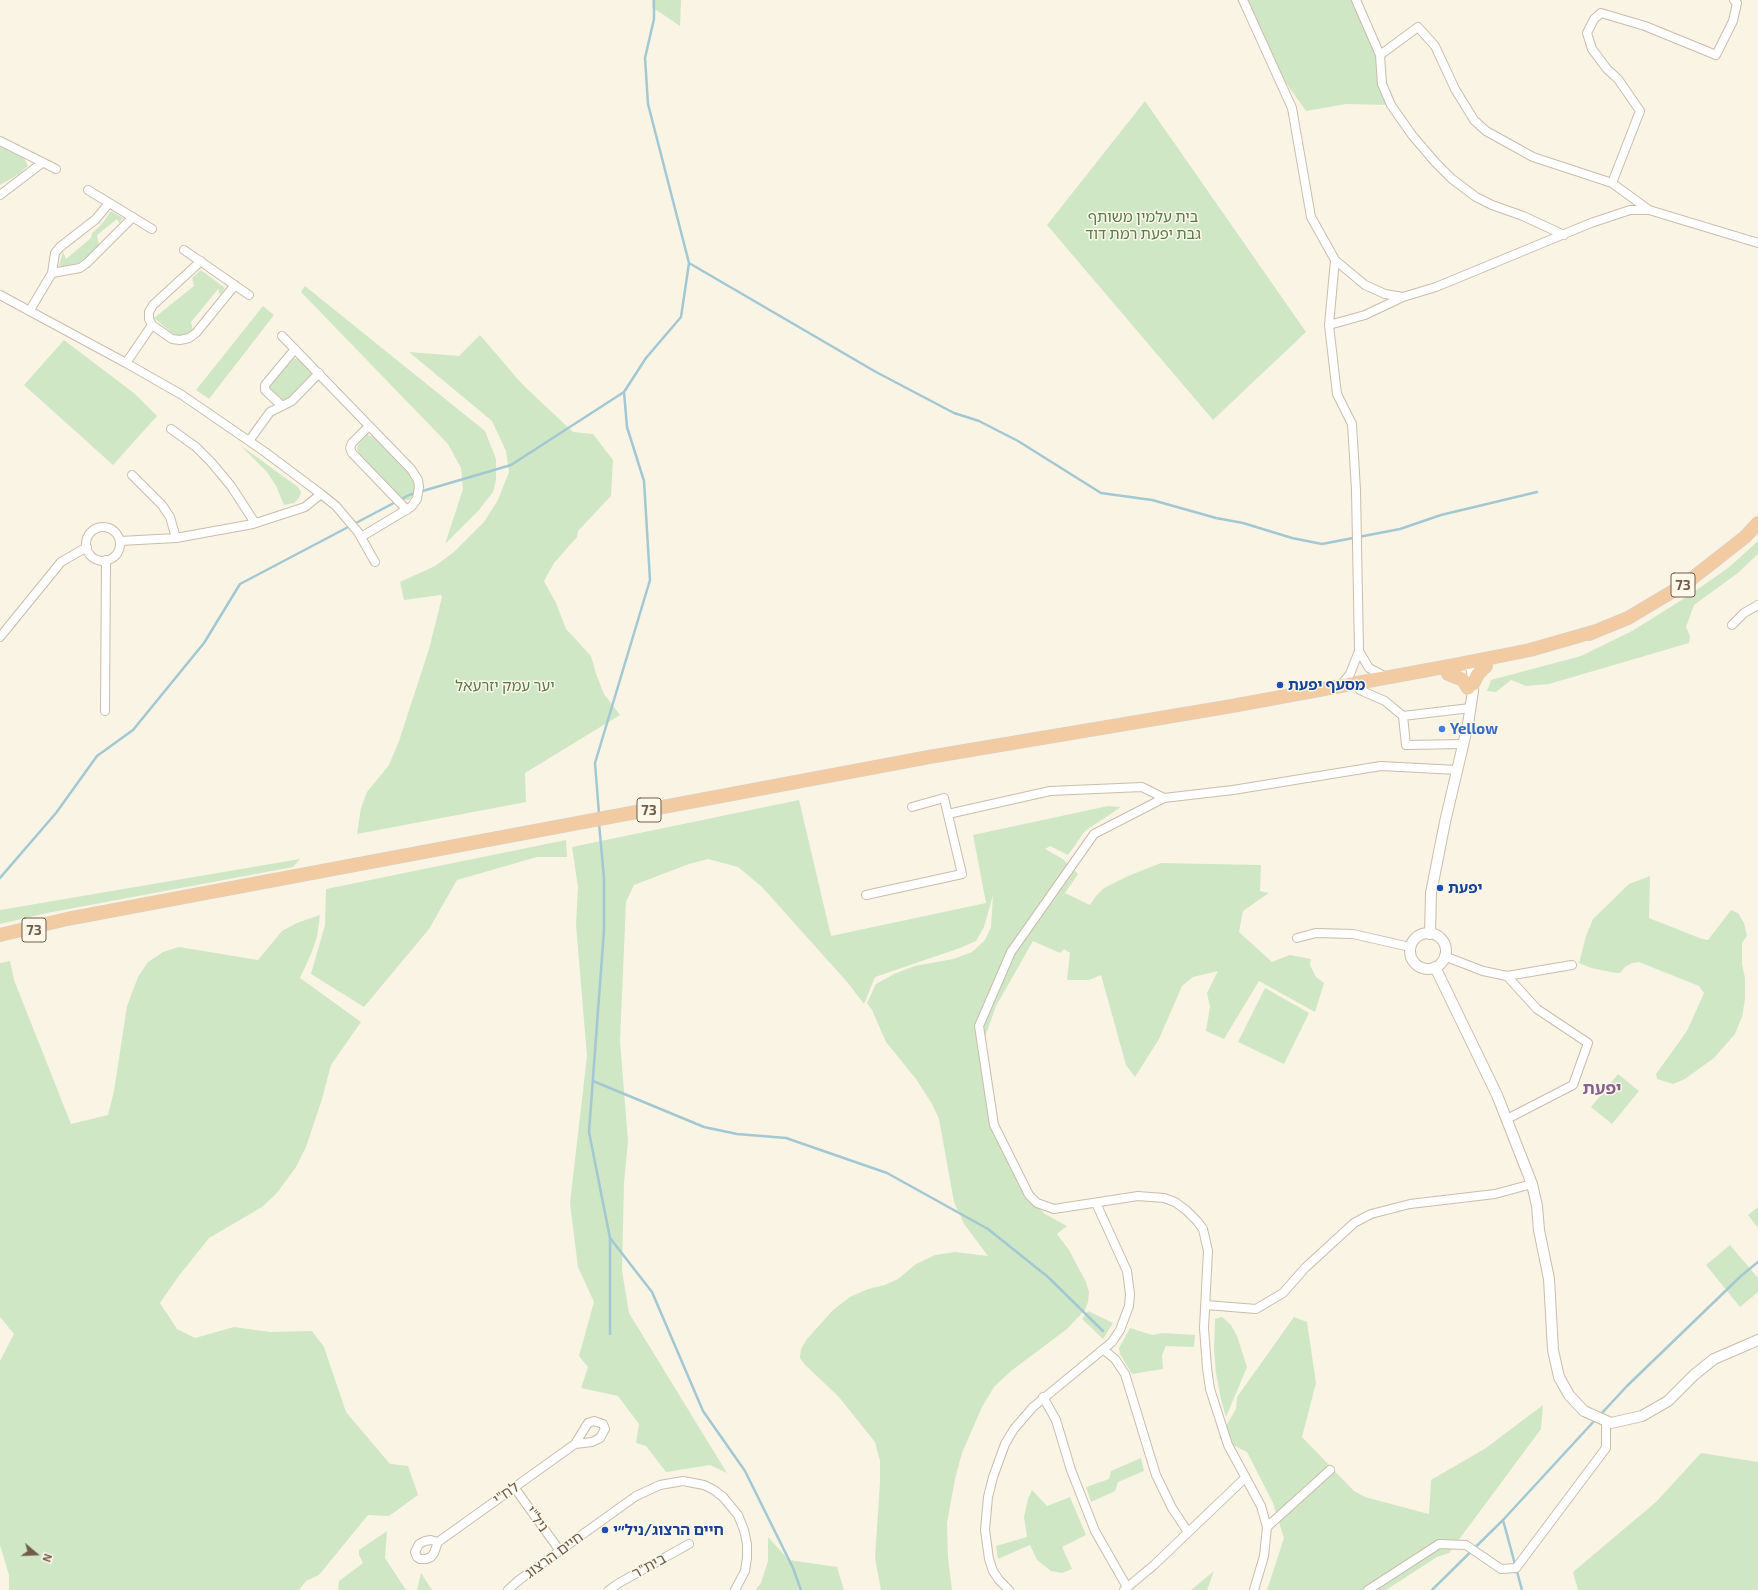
<!DOCTYPE html>
<meta charset="utf-8">
<style>
body{margin:0}
#map{position:relative;width:1758px;height:1590px;overflow:hidden;background:#faf4e5;font-family:"Exo 2",sans-serif}
canvas{display:block}
.north{position:absolute;left:16px;top:1534px;width:40px;height:40px;-webkit-text-stroke:3px #fef8eb;paint-order:stroke;rotate:109deg;font-size:11px;font-weight:700;line-height:16px;text-align:center;color:#715c4c}
.north::after{content:'';display:block;margin:auto;width:14px;height:18px;background:#715c4c;clip-path:polygon(50% 0,100% 100%,50% 72%,0 100%)}
</style>
<div id="map">
<canvas width="1758" height="1590"></canvas>
<div class="north">N</div>
</div>
<script>
const g = document.querySelector('canvas').getContext('2d');
g.lineJoin = 'round';
function fill(path, color) {
  g.fillStyle = color;
  g.fill(path, 'evenodd');
}
function shape(rows) {
  const path = new Path2D();
  for (const r of rows) {
    if (r.length === 3) {
      path.moveTo(r[0] + r[2], r[1]);
      path.arc(r[0], r[1], r[2], 0, 2 * Math.PI);
      continue;
    }
    path.moveTo(r[0], r[1]);
    for (let i = 2; i < r.length; i += 2) path.lineTo(r[i], r[i + 1]);
  }
  return path;
}
function strokePath(path, color, width, dash) {
  g.strokeStyle = color;
  g.lineWidth = width;
  g.lineCap = dash ? 'butt' : 'round';
  g.setLineDash(dash || []);
  g.stroke(path);
}
function drawText(font, color, halo, rows, align = 'center') {
  g.font = font + ' "Exo 2","Noto Sans Hebrew",sans-serif';
  g.lineWidth = 3;
  g.setLineDash([]);
  g.textBaseline = 'middle';
  g.strokeStyle = halo;
  g.fillStyle = color;
  for (const [text, x, y, turn = 0] of rows) {
    g.save();
    g.translate(x, y);
    g.rotate((+turn || 0) * Math.PI / 180);
    g.textAlign = isNaN(turn) ? turn : align;
    if (halo) g.strokeText(text, 0, 0);
    g.fillText(text, 0, 0);
    g.restore();
  }
}
fill(shape([
 [652,0,681,0,680,26,652,7],
 [1237,0,1355,0,1383,73,1387,105,1346,104,1306,111,1265,54],
 [1145,101,1306,332,1213,420,1047,225],
 [3,146,23,156,28,166,19,174,0,185,0,147],
 [111,211,123,218,119,223,117,219,97,235,99,246,84,260,78,263,62,267,59,265,63,252,66,259,91,238,92,233,101,225],
 [201,270,225,288,220,295,218,289,191,322,193,330,191,332,179,336,172,333,154,318,194,286,192,278],
 [305,286,485,431,496,459,496,480,493,492,479,510,445,544,463,489,461,468,448,444,301,292],
 [263,306,274,315,209,399,196,390],
 [480,335,522,384,573,432,593,434,613,460,611,496,578,531,577,537,554,563,544,581,556,603,566,629,591,656,596,674,604,694,620,715,525,773,526,802,357,834,361,808,367,792,389,765,399,741,429,649,442,597,441,595,404,600,400,582,435,566,454,552,484,522,498,500,509,472,506,451,492,421,409,352,459,356],
 [64,340,135,394,157,416,113,465,24,385],
 [293,359,300,359,311,369,312,374,311,378,291,398,285,400,281,399,272,392,269,386],
 [367,435,374,437,410,475,414,482,415,488,413,496,409,500,404,500,398,496,360,456,357,449,358,445],
 [240,445,298,487,301,492,299,498,294,503,284,505,276,486,267,472],
 [1758,541,1758,554,1738,573,1694,605,1686,627,1690,636,1689,643,1549,684,1526,686,1511,680,1496,692,1487,691,1491,680,1581,656,1632,631,1688,596,1728,568],
 [799,800,831,936,986,903,973,835,1108,806,1121,807,1085,831,1068,855,1050,846,1045,849,1063,859,1078,874,1065,893,1090,905,1096,896,1104,888,1128,876,1161,863,1261,865,1260,891,1269,893,1243,911,1239,932,1272,962,1290,955,1311,959,1310,965,1316,977,1324,983,1315,1012,1259,981,1224,1039,1206,1031,1210,1007,1207,993,1218,971,1193,977,1182,986,1159,1039,1135,1077,1126,1065,1101,975,1089,980,1067,980,1070,953,1064,949,1060,953,1033,941,996,1006,984,1040,997,1123,1036,1205,1045,1214,1067,1226,1057,1234,1069,1250,1086,1282,1089,1292,1088,1302,1085,1310,1067,1329,1011,1371,994,1387,982,1407,962,1453,955,1479,947,1523,948,1558,952,1590,881,1590,875,1558,880,1482,880,1461,875,1442,838,1396,805,1365,800,1358,801,1349,807,1339,833,1310,850,1297,868,1289,885,1285,898,1279,916,1264,935,1255,955,1252,988,1256,964,1224,954,1202,939,1119,932,1104,916,1079,886,1042,872,1010,867,1003,876,984,894,974,915,966,953,959,972,952,985,940,991,927,993,895,984,927,976,941,960,948,875,977,864,1004,848,983,762,887,738,867,708,859,689,864,634,885,626,902,620,1041,628,1141,624,1183,622,1271,629,1313,727,1473,710,1465,666,1472,646,1446,636,1443,639,1424,618,1396,581,1388,588,1367,579,1356,594,1302,578,1267,570,1203,587,1056,576,925,578,887,572,847],
 [566,840,567,857,537,857,457,880,429,929,364,1007,311,974,325,925,326,889],
 [300,859,293,867,47,913,0,924,0,910],
 [1650,876,1649,918,1702,939,1708,940,1731,910,1738,913,1744,923,1747,936,1742,943,1742,964,1745,978,1745,999,1742,1017,1735,1034,1714,1058,1685,1079,1673,1084,1657,1079,1656,1074,1687,1031,1704,993,1699,986,1639,962,1632,963,1625,967,1620,973,1616,973,1591,968,1579,963,1586,936,1593,919,1629,884],
 [320,915,317,937,311,954,300,978,361,1022,331,1065,322,1099,306,1147,296,1167,277,1193,262,1207,209,1238,178,1277,160,1303,177,1329,195,1338,234,1327,270,1332,312,1331,324,1347,346,1412,390,1464,408,1466,418,1495,389,1516,368,1515,319,1575,306,1581,299,1590,9,1590,9,1575,0,1545,0,1361,14,1334,0,1317,0,963,10,961,14,980,71,1124,108,1115,114,1091,127,1006,138,977,148,962,163,952,179,947,258,960,282,931,297,923],
 [1265,988,1309,1013,1284,1064,1238,1042],
 [1618,1074,1639,1091,1612,1124,1591,1107],
 [1758,1207,1758,1228,1748,1215],
 [1730,1245,1758,1278,1758,1292,1740,1307,1706,1265],
 [1088,1311,1113,1323,1103,1339,1082,1319],
 [1222,1317,1231,1325,1237,1336,1247,1367,1226,1417,1221,1400,1216,1373,1214,1348,1215,1319],
 [1294,1317,1307,1322,1316,1383,1302,1437,1354,1491,1365,1497,1429,1514,1431,1480,1486,1448,1543,1405,1541,1429,1449,1553,1437,1557,1386,1590,1267,1590,1284,1538,1273,1503,1247,1452,1219,1438,1236,1409,1237,1397],
 [1130,1328,1152,1335,1162,1333,1195,1335,1194,1347,1166,1346,1162,1355,1163,1369,1132,1374,1120,1354,1119,1348],
 [1701,1453,1758,1462,1758,1590,1578,1590,1573,1572,1656,1502],
 [1141,1458,1144,1471,1118,1482,1115,1491,1091,1502,1086,1487,1109,1479,1111,1471],
 [1032,1490,1047,1506,1070,1497,1086,1535,1062,1547,1072,1569,1062,1573,1051,1571,1037,1560,1030,1545,998,1559,996,1546,1027,1537,1024,1517,1028,1499],
 [387,1531,385,1558,406,1590,338,1590,339,1581,363,1563,359,1555,359,1550],
 [768,1537,789,1560,837,1567,844,1590,755,1590,761,1583,768,1561],
 [1214,1571,1207,1590,1191,1590],
 [421,1573,432,1590,417,1590]
]), '#d0e7c5');
strokePath(shape([
 [689,263,876,372,954,413,979,421,1018,441,1101,493,1152,500,1216,518,1243,523,1292,538,1322,544,1400,529,1441,515,1537,492],
 [599,814,595,763,650,580,644,481,627,427,624,392,646,358,681,317,689,263,648,104,645,58,654,19,654,0],
 [599,823,604,878,604,930,589,1132,610,1238,610,1334],
 [0,878,56,813,97,756,133,730,204,643,240,584,409,495,511,465,624,392],
 [593,1081,704,1127,737,1134,786,1138,887,1173,988,1229,1048,1277,1103,1331],
 [610,1238,652,1292,703,1411,745,1471,793,1568,801,1590],
 [1600,1415,1627,1386,1741,1276,1758,1262],
 [1503,1520,1522,1590],
 [1432,1590,1503,1520,1596,1419]
]), '#a2c8d3', 2.5);
const minor = shape([
 [1243,0,1292,108,1311,217,1335,260,1365,285,1385,294,1403,297,1436,287,1591,223,1630,210,1649,210,1758,243],
 [1356,0,1380,55,1382,84,1391,105,1412,135,1435,162,1452,179,1476,197,1492,205,1523,216,1564,235],
 [1380,55,1418,27,1435,46,1455,89,1474,120,1486,131,1533,157,1612,183,1649,210],
 [0,141,56,169],
 [1612,183,1640,111,1618,79,1607,69,1592,49,1587,33,1594,19,1601,13,1645,26,1716,55,1733,21,1737,3,1734,0],
 [88,190,152,229],
 [0,195,42,163],
 [184,250,249,295],
 [1335,260,1329,325,1365,315,1403,297],
 [52,273,80,268,87,263,133,217],
 [0,295,126,363,182,395,265,452,321,494,305,507,253,524,176,538,120,541],
 [30,310,52,273,55,253,60,247,96,219,109,203],
 [152,325,149,319,149,312,153,305,201,261],
 [1329,325,1337,394,1352,424,1356,490,1359,651,1369,668,1386,677],
 [282,336,411,469,418,480,419,487,417,499,411,507,361,537],
 [126,363,152,325,172,339,180,340,189,338,196,333,235,285],
 [281,405,265,390,265,385,295,349],
 [369,426,352,443,350,448,352,453,407,510],
 [171,429,196,447,211,462,231,486,255,523],
 [249,441,270,412,292,401,319,373],
 [132,475,162,505,170,517,176,538],
 [321,494,336,506,358,532,375,562],
 [103,544,17],
 [1732,625,1744,613,1758,605],
 [0,637,61,562,87,547],
 [1341,685,1350,674,1359,651],
 [1360,690,1385,701,1403,716,1470,708],
 [105,711,106,560],
 [1403,716,1406,745,1463,744],
 [948,814,1050,791,1142,787,1164,798],
 [866,895,962,874,944,798,912,807],
 [1297,938,1316,933,1353,934,1410,947],
 [1444,956,1483,971,1507,976,1572,965],
 [1507,976,1537,1009,1588,1043,1573,1085,1507,1119],
 [1206,1305,1256,1309,1283,1293,1305,1268,1354,1223,1371,1214,1410,1204,1495,1194,1532,1184],
 [1104,1350,1115,1359,1125,1374,1156,1475,1172,1508,1188,1532],
 [1043,1397,1056,1420,1071,1470,1095,1531,1127,1587],
 [514,1487,560,1551],
 [1267,1527,1261,1506,1228,1445,1210,1389,1207,1368,1204,1328,1208,1251,1203,1229,1197,1221,1186,1210,1175,1202,1164,1198,1138,1196,1054,1209,1037,1203,1029,1195,994,1125,979,1026,1011,952,1094,834,1164,798,1233,790,1381,766,1457,770],
 [438,1542,431,1540,425,1541,419,1544,415,1552,417,1557,420,1559,426,1559,431,1557,434,1553,438,1542,575,1444,588,1423,594,1421,603,1424,605,1429,600,1438,592,1442,575,1444],
 [508,1590,519,1580,636,1496,660,1485,683,1481,704,1485,714,1490,723,1497,738,1515,744,1530,747,1544,747,1558,745,1571,735,1590],
 [609,1590,619,1583,689,1544],
 [1009,1590,999,1580,993,1571,989,1559,985,1530,988,1497,993,1477,1005,1444,1014,1429,1033,1407,1112,1342,1120,1330,1129,1306,1130,1294,1127,1271,1096,1203],
 [1124,1590,1154,1565,1245,1478],
 [1254,1590,1264,1556,1267,1527,1330,1470],
 [1368,1590,1439,1544,1466,1545,1501,1569,1516,1568,1606,1448,1606,1421]
]);
const tertiary = shape([
 [1428,951,18],
 [1430,934,1431,893,1445,822,1468,724,1473,691,1472,669,1467,663],
 [1435,967,1497,1095,1532,1184,1537,1206,1539,1230,1549,1279,1553,1350,1559,1377,1569,1395,1584,1411,1611,1423,1642,1416,1668,1401,1694,1375,1714,1359,1758,1340]
]);
const trunk = shape([
 [1589,634,1628,618,1685,584,1745,537,1758,523],
 [1448,674,1463,680,1468,688],
 [1473,684,1478,674,1486,666],
 [0,935,67,919,929,757,1232,706,1455,665,1530,650,1596,631]
]);
strokePath(minor, '#cbbcac', 10);
strokePath(tertiary, '#cbbcac', 12);
strokePath(trunk, '#d7d1cd', 14);
strokePath(minor, '#fff', 8);
strokePath(tertiary, '#fff', 10);
strokePath(trunk, '#f2cba2', 13);
for (const [x, y, r, color] of [
 [1280,685,4,"#1a4fb4"],
 [1442,729,4,"#3f7fe0"],
 [1440,888,4,"#1a4fb4"],
 [605,1530,4,"#1a4fb4"]
]) {
  const dot = new Path2D();
  dot.arc(x, y, r, 0, 2 * Math.PI);
  g.fillStyle = color;
  g.fill(dot);
  strokePath(dot, '#fef8eb', 1.5);
}
for (const [x, y, w] of [
 [1683,585,24],
 [649,810,24],
 [34,930,24]
]) {
  const box = new Path2D();
  box.roundRect(x - w / 2, y - 12, w, 24, 3);
  g.fillStyle = '#fef8eb';
  g.fill(box);
  strokePath(box, '#715c4c', 1);
}
drawText('bold 14px', '#715c4c', null, [
 ["73",1683,585],
 ["73",649,810],
 ["73",34,930]
]);
drawText('15px', '#547b48', '#fef8eb', [
 ["בית עלמין משותף",1143,217],
 ["גבת יפעת רמת דוד",1143,234],
 ["יער עמק יזרעאל",505,686]
]);
drawText('bold 15px', '#164399', '#fef8eb', [
 ["מסעף יפעת",1288,685],
 ["יפעת",1448,888],
 ["חיים הרצוג/ניל״י",613,1530]
], 'left');
drawText('bold 15px', '#366cbe', '#fef8eb', [
 ["Yellow",1450,729]
], 'left');
drawText('15px', '#715c4c', '#fef8eb', [
 ["לח\"י",506,1493,-35],
 ["ניל\"י",537,1519,54],
 ["חיים הרצוג",554,1555,-36],
 ["בית\"ר",649,1566,-29]
]);
drawText('bold 17px', '#83648d', '#fef8eb', [
 ["יפעת",1602,1088]
]);
</script>
